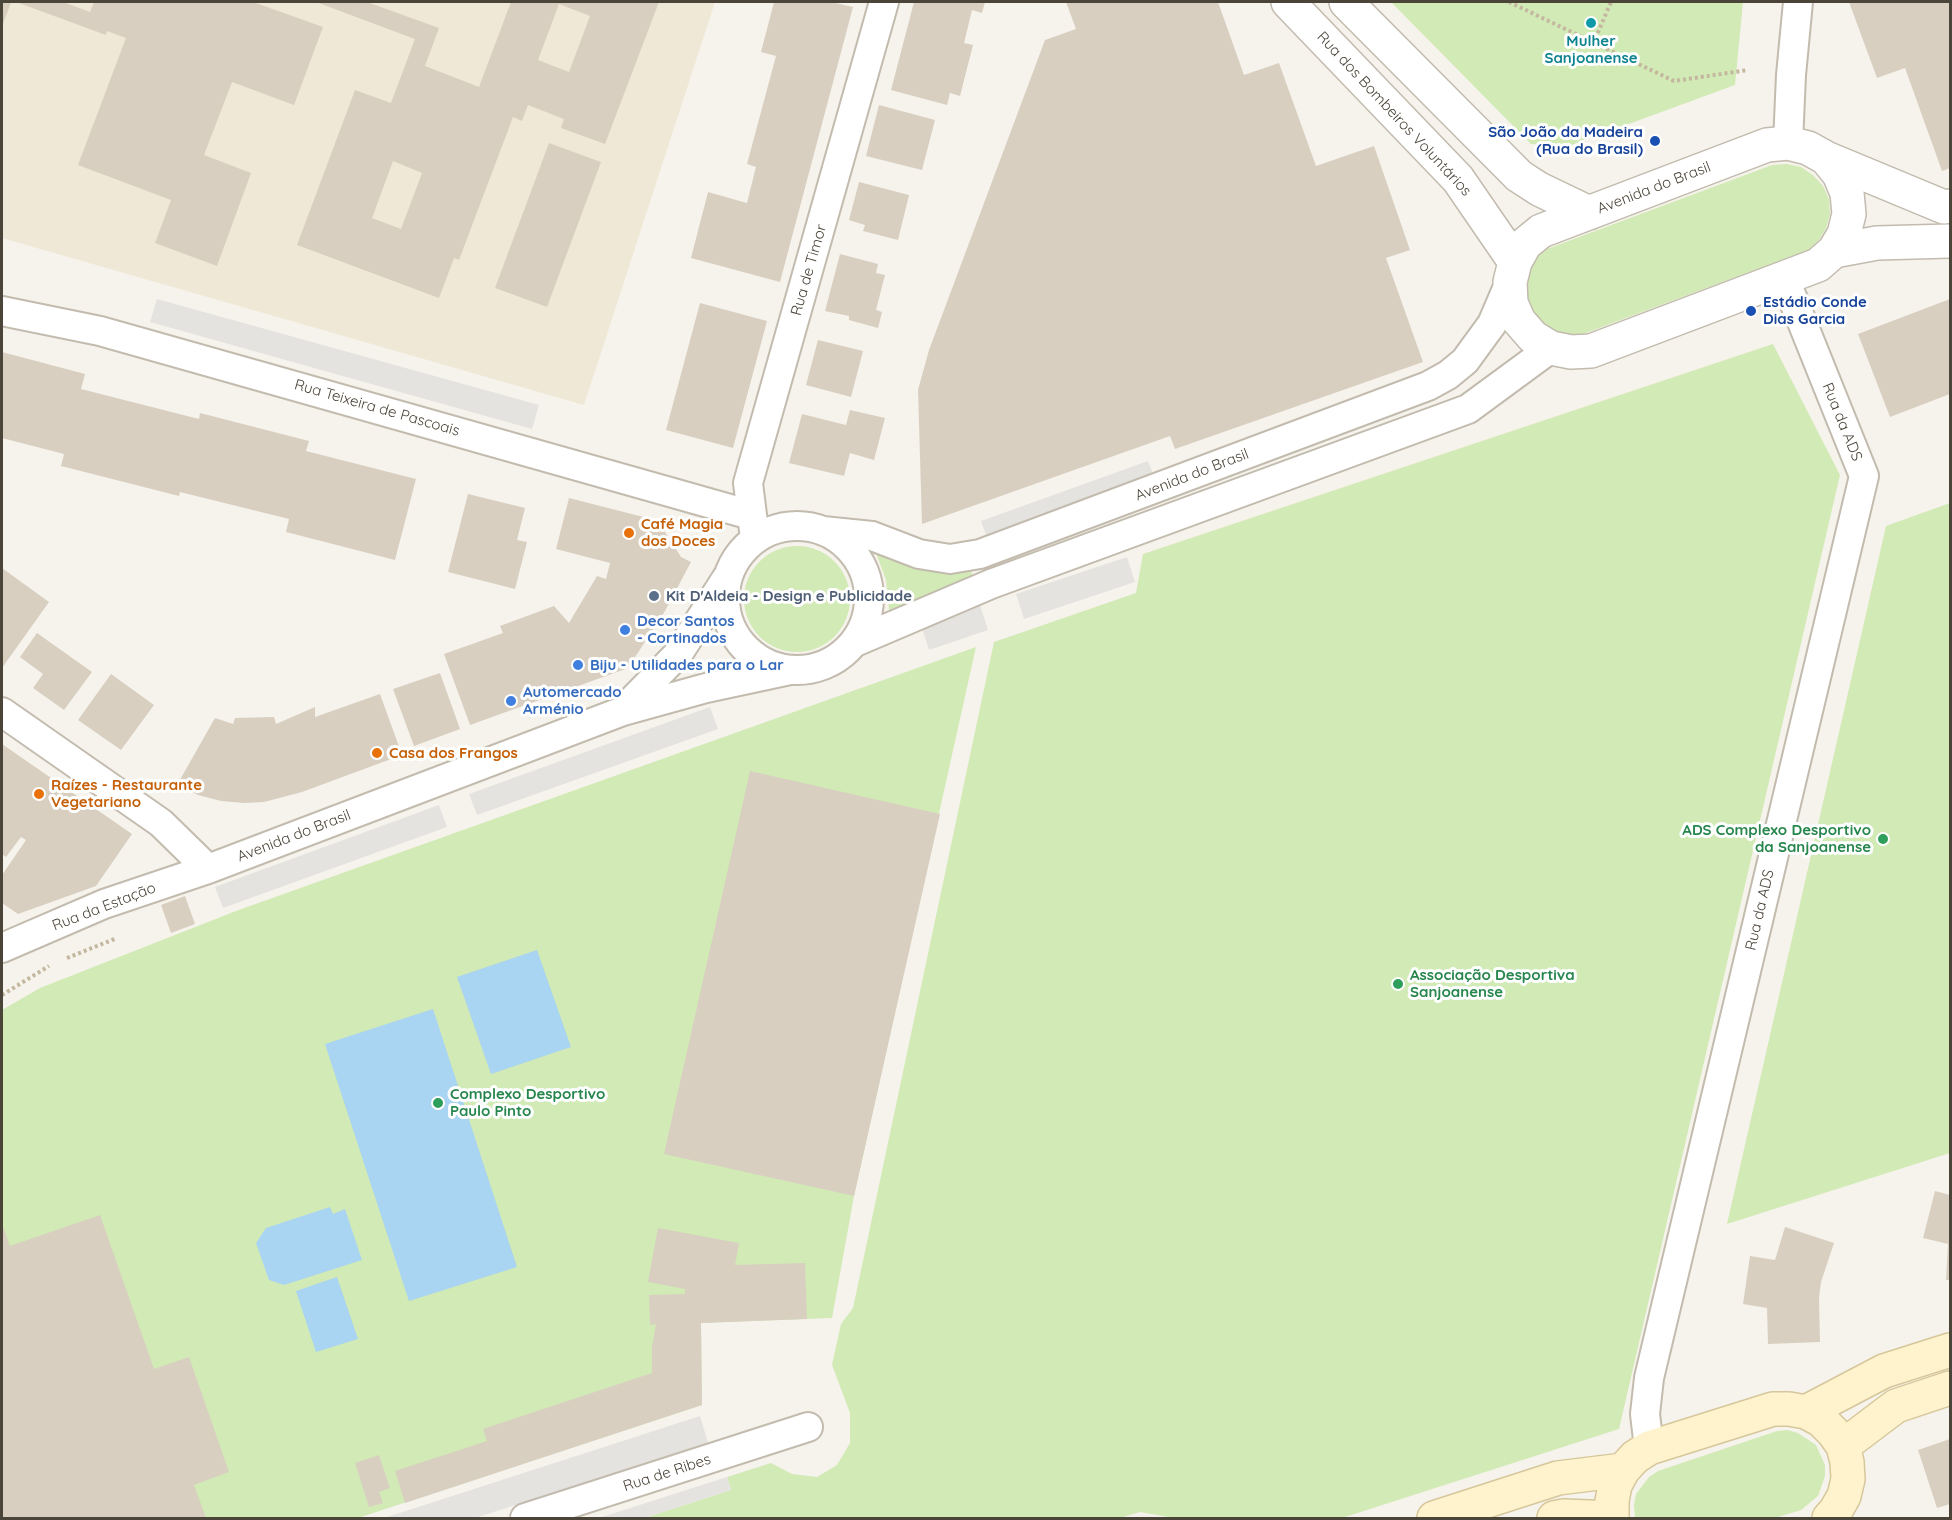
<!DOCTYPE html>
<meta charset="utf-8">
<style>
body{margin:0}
#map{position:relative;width:1952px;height:1520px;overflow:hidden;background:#f6f3ec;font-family:Quicksand,sans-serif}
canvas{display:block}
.frame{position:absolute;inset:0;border:3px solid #4b4439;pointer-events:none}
</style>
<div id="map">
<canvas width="1952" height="1520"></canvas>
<div class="frame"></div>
</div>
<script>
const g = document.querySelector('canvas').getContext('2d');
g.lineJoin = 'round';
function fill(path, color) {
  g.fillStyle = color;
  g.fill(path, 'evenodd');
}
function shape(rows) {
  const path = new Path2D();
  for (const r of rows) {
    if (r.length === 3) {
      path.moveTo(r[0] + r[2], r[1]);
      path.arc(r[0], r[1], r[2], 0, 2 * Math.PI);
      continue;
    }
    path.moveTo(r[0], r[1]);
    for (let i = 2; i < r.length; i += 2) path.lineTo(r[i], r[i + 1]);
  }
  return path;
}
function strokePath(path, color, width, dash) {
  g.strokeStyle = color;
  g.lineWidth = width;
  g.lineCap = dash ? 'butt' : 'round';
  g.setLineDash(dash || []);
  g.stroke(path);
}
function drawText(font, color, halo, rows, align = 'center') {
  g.font = font + ' Quicksand,sans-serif';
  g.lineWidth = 6;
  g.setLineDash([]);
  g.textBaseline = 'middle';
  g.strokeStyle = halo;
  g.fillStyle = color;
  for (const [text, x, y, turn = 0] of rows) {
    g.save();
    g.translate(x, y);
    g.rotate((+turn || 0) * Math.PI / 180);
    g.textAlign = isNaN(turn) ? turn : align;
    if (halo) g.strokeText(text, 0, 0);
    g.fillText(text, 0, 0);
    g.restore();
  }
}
fill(shape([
 [2,2,715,2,584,405,2,238]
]), '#efe8d6');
fill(shape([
 [1391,2,1743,2,1735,85,1566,147,1531,144],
 [1787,164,1801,167,1813,175,1823,186,1829,199,1830,214,1826,228,1819,240,1808,250,1583,334,1568,335,1554,331,1541,324,1532,313,1526,300,1525,285,1528,271,1536,258,1547,249,1772,165],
 [1773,344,1840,475,1619,1429,1342,1518,1174,1518,1140,1512,1120,1518,644,1518,731,1490,727,1477,771,1463,792,1474,817,1477,837,1465,850,1443,850,1413,832,1365,841,1324,853,1308,994,642,1136,593,1143,554],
 [1950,503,1950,1153,1727,1224,1886,526],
 [797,599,53],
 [876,553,907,564,948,573,971,571,974,580,889,610,886,580],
 [976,647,854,1196,832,1318,701,1323,702,1405,358,1518,2,1518,2,1010,40,988,236,911],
 [1787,1430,1798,1433,1816,1445,1825,1465,1825,1476,1818,1496,1801,1510,1775,1518,1635,1518,1634,1505,1636,1494,1649,1477,1658,1471,1777,1431]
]), '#d2eab5');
fill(shape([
 [157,299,539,405,532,429,150,322],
 [1148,461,1153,474,986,535,981,521],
 [1127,557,1135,582,1024,619,1016,594],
 [980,605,988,630,929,650,921,625],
 [710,707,718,729,477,815,469,794],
 [439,805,447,827,223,908,215,887],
 [700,1416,708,1443,475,1518,384,1518],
 [727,1477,731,1490,644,1518,599,1518]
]), '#e5e3e0');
fill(shape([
 [537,950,571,1047,491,1074,457,977],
 [433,1009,517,1267,409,1301,325,1044],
 [330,1207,333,1214,345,1209,362,1260,284,1285,269,1280,256,1243,266,1228],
 [337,1277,358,1339,316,1352,296,1291]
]), '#a9d4f2');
fill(shape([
 [2,2,11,2,2,27],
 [16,2,63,2,90,12,94,2,253,2,323,27,294,105,232,82,204,155,251,173,217,266,155,243,171,200,78,165,126,38,107,31,106,35],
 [316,2,367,2,439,28,425,66,479,87,511,2,659,2,605,144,561,128,564,119,528,105,522,121,513,117,459,260,454,258,439,298,297,245,355,90,391,103,415,39],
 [559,4,590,16,569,72,538,60],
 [393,161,422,173,401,229,372,218],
 [774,2,831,2,853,7,780,282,691,258,708,192,747,203,756,167,747,164,776,56,761,52],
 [914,2,985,2,982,13,972,10,964,43,973,45,960,96,950,93,947,105,891,90],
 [1066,2,1218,2,1244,75,1279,63,1316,166,1374,146,1410,250,1386,258,1423,362,1175,449,1170,436,922,524,918,390,929,350,1045,40,1076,29],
 [1849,2,1950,2,1950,168,1942,171,1905,68,1877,78],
 [879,105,935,120,922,170,866,156],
 [549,143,601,162,547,307,495,288],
 [859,182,909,195,898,240,863,231,865,225,849,220],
 [840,254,878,264,876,273,885,275,876,310,882,312,878,328,849,320,849,316,825,311],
 [1950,299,1950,394,1890,417,1858,334],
 [700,303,767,321,733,448,666,430],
 [818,340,863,351,851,397,806,385],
 [2,352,85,374,81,389,199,419,200,413,309,441,306,451,416,479,395,560,286,532,289,519,180,492,179,496,61,466,64,454,2,438],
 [850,410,885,418,874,460,850,453,844,476,789,463,802,414,846,425],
 [468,494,525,508,517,540,527,542,515,589,448,572],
 [569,498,667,523,665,532,681,557,691,562,665,611,628,668,470,725,444,654,503,633,500,626,554,606,569,623,597,576,606,579,610,563,556,549],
 [2,568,49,602,2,668],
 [37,633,92,672,64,710,33,688,43,674,20,657],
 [440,673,460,729,414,746,393,689],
 [111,674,154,705,121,750,78,720],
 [380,694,402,755,302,792,264,802,244,803,221,801,198,795,177,785,215,718,233,724,235,718,274,717,276,724,315,707,315,717],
 [2,744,132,834,96,886,18,914,2,903,2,875,26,840,21,837,6,857,2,854],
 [750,771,940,814,854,1196,664,1154],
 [185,896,195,924,171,933,161,905],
 [1935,1191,1950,1195,1950,1280,1946,1280,1948,1244,1923,1238],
 [100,1215,154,1369,189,1357,229,1472,194,1485,206,1518,2,1518,2,1224,10,1246],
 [1785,1227,1834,1243,1821,1282,1819,1298,1820,1342,1768,1344,1767,1308,1743,1304,1750,1256,1775,1260],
 [658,1228,739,1243,735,1265,805,1263,807,1319,701,1323,702,1405,405,1503,395,1471,487,1441,483,1429,652,1373,652,1347,656,1324,650,1325,649,1295,685,1294,685,1289,648,1282],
 [1950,1439,1950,1504,1937,1508,1918,1450],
 [379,1455,390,1488,379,1492,383,1503,369,1507,355,1463]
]), '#d8cfc1');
const minor = shape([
 [1788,143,1791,75,1798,2],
 [2,311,100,331,751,515],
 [797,598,72],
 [823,531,872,536,919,554,950,559,980,554,1428,386,1448,375,1465,361,1492,324,1510,282],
 [755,539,748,483,884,2],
 [855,642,991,584,1468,409,1551,348],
 [624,709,678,654,726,579],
 [2,712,161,823,208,869,623,711,706,688,790,670],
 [2,948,104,904,208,869],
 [1649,1448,1645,1414,1649,1378,1864,476,1784,277],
 [525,1518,808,1427]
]);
const tertiary = shape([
 [1288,2,1458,179,1515,262],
 [1346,2,1519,176,1539,189,1589,213],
 [1788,143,1808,148,1826,158,1839,174,1847,193,1849,214,1844,234,1834,251,1818,265,1591,351,1571,352,1551,348,1533,337,1519,321,1511,303,1510,282,1515,262,1525,244,1541,231,1767,145,1788,143],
 [1826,158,1944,207,1950,206],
 [1834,251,1877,243,1950,241]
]);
const secondary = shape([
 [1806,1412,1884,1371,1950,1350],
 [1843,1446,1896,1406,1950,1388],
 [1434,1518,1558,1478,1623,1470],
 [1554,1518,1564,1516,1612,1518],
 [1612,1518,1612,1501,1615,1485,1623,1470,1635,1457,1649,1448,1773,1409,1789,1409,1806,1412,1821,1420,1833,1432,1843,1446,1847,1462,1848,1479,1844,1496,1836,1510,1829,1518]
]);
strokePath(minor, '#c2bbae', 32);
strokePath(tertiary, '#c2bbae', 36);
strokePath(secondary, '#d6c79b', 36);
strokePath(shape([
 [1509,2,1674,81,1748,70],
 [1593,44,1611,2],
 [67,958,117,938],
 [2,995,49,966]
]), '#c4b79f', 4, [3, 3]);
strokePath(minor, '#fff', 28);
strokePath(tertiary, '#fff', 33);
strokePath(secondary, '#fff3cd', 33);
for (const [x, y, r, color] of [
 [1591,23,6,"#0f9aa8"],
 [1655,141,6,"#1a4fb4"],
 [1751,311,6,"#1a4fb4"],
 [629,533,6,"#e8710a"],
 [654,596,6,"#5c6f8a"],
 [625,630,6,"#3f7fe0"],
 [578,665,6,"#3f7fe0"],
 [511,701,6,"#3f7fe0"],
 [377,753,6,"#e8710a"],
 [39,794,6,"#e8710a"],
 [1883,839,6,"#2e9e5b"],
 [1398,984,6,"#2e9e5b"],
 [438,1103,6,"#2e9e5b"]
]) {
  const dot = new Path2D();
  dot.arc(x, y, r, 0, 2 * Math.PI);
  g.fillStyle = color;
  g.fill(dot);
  strokePath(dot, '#fff', 2);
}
drawText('bold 15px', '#0d838f', '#fff', [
 ["Mulher",1591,41],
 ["Sanjoanense",1591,58]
]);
drawText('15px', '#4b4439', '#fff', [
 ["Rua dos Bombeiros Voluntários",1394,114,47],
 ["Avenida do Brasil",1654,188,-21],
 ["Rua de Timor",809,270,-74],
 ["Rua Teixeira de Pascoais",377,408,16],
 ["Rua da ADS",1842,422,68],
 ["Avenida do Brasil",1192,475,-21],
 ["Avenida do Brasil",294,836,-21],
 ["Rua da Estação",104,907,-21],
 ["Rua da ADS",1760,910,-77],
 ["Rua de Ribes",667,1473,-18]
]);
drawText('bold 15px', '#164399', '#fff', [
 ["São João da Madeira",1643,132],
 ["(Rua do Brasil)",1643,149],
 ["Estádio Conde",1763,302,"left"],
 ["Dias Garcia",1763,319,"left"]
], 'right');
drawText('bold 15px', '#c56008', '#fff', [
 ["Café Magia",641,524],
 ["dos Doces",641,541],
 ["Casa dos Frangos",389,753],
 ["Raízes - Restaurante",51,785],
 ["Vegetariano",51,802]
], 'left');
drawText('bold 15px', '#4e5e75', '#fff', [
 ["Kit D'Aldeia - Design e Publicidade",666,596]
], 'left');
drawText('bold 15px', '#366cbe', '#fff', [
 ["Decor Santos",637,621],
 ["- Cortinados",637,638],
 ["Biju - Utilidades para o Lar",590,665],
 ["Automercado",523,692],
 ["Arménio",523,709]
], 'left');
drawText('bold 15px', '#27864d', '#fff', [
 ["ADS Complexo Desportivo",1871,830,"right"],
 ["da Sanjoanense",1871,847,"right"],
 ["Associação Desportiva",1410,975],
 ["Sanjoanense",1410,992],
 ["Complexo Desportivo",450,1094],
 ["Paulo Pinto",450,1111]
], 'left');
</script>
